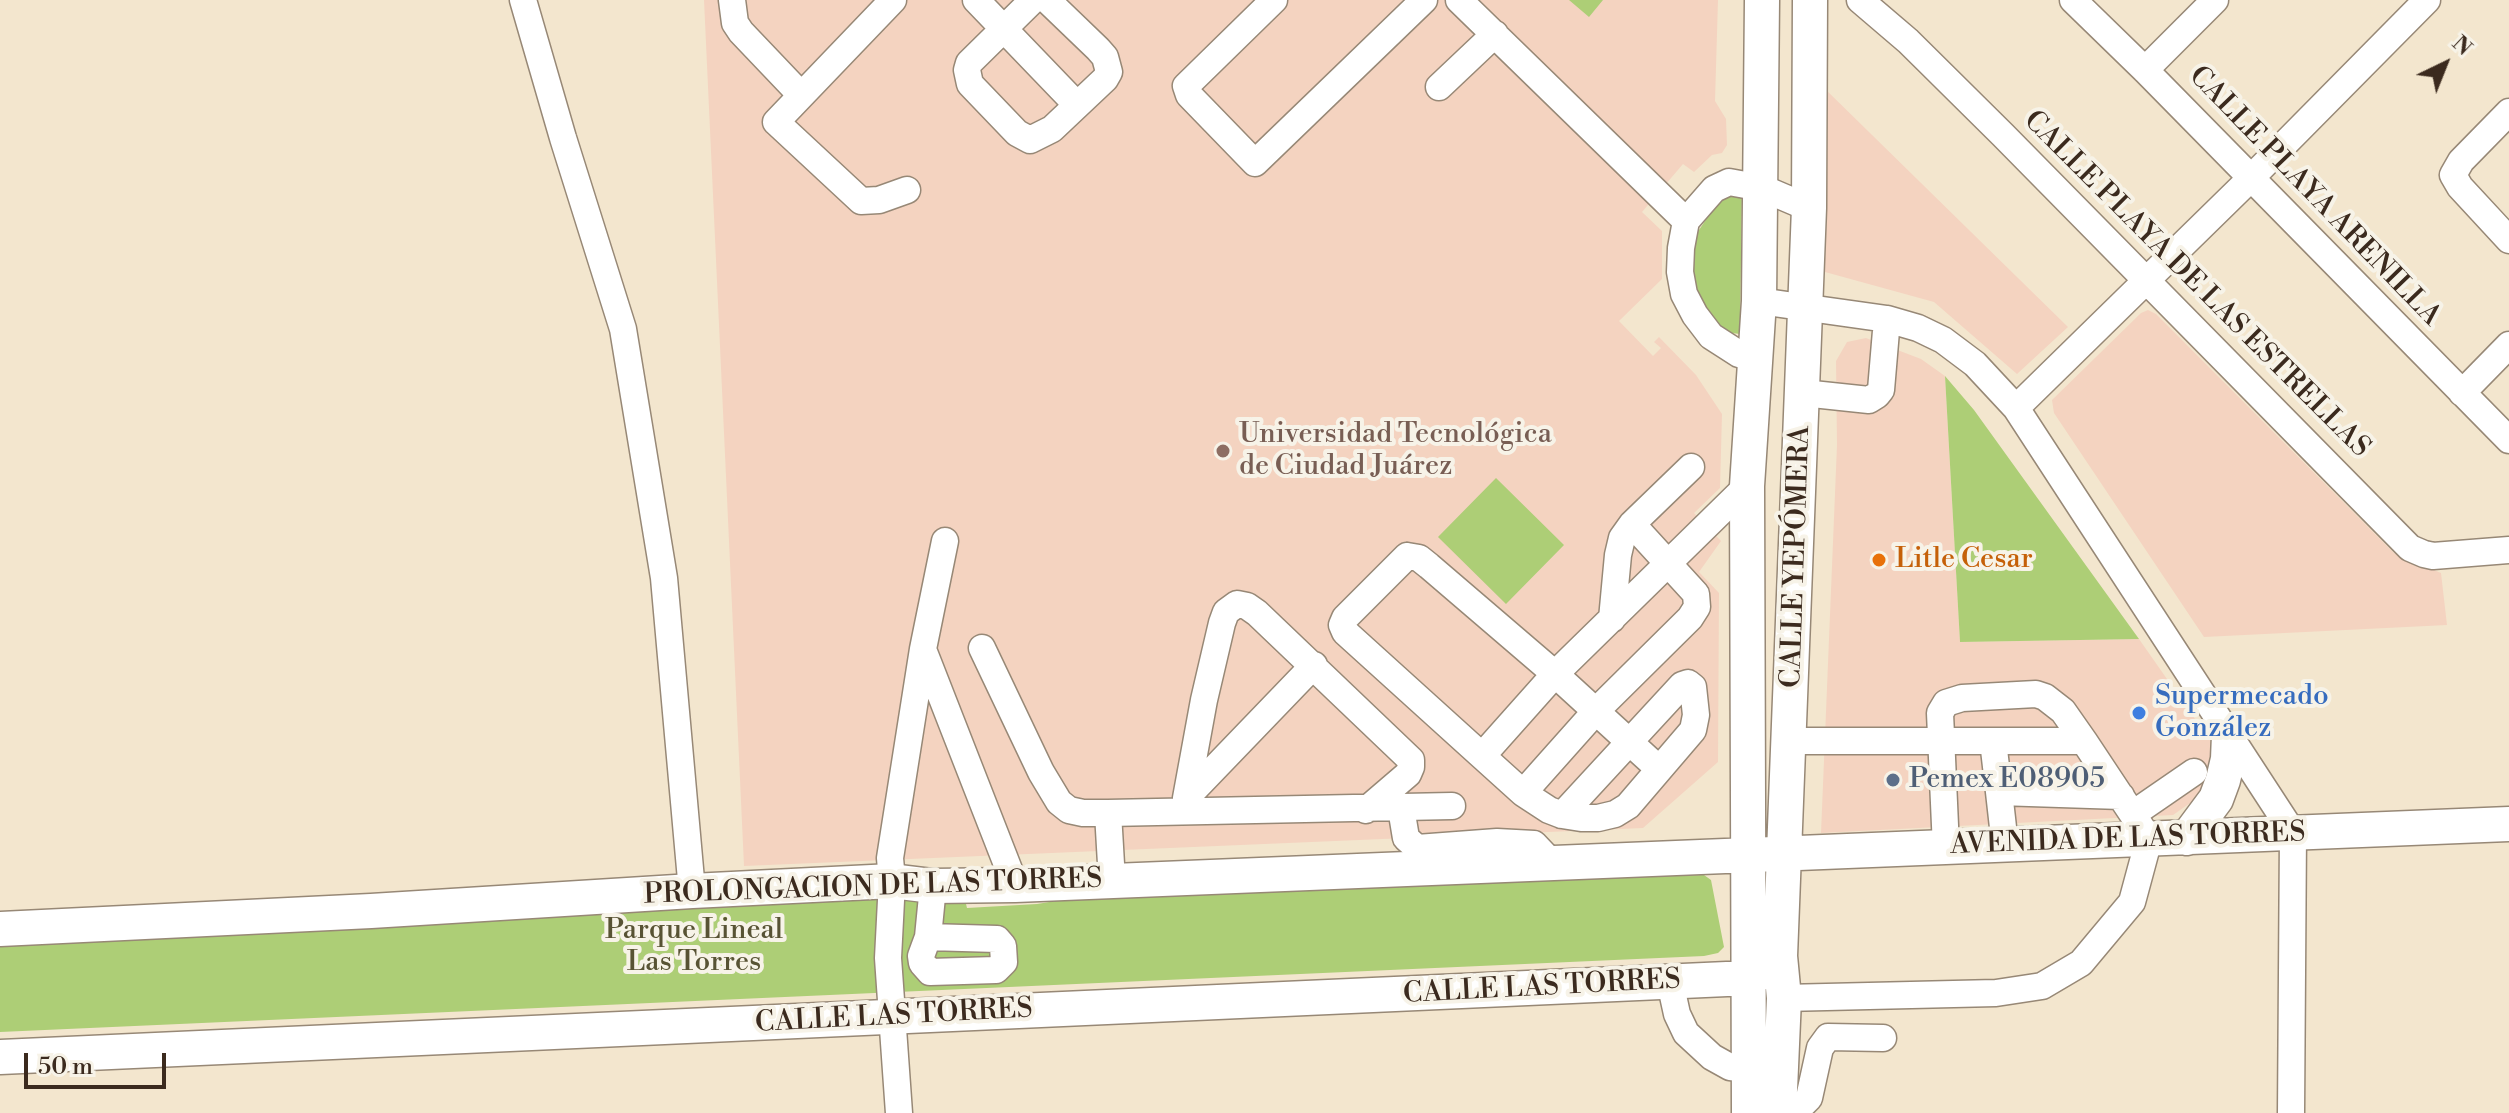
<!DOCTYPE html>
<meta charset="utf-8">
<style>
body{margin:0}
#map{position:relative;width:2509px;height:1113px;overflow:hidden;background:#f3e6ce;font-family:"Libre Bodoni",serif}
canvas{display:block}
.north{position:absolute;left:2405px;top:24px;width:80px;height:80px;-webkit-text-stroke:6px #f7f3e8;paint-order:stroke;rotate:43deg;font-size:22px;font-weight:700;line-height:32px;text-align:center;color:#3b2a1e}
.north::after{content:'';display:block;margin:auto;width:28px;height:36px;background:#3b2a1e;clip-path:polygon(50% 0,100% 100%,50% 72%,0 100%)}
.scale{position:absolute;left:24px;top:1053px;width:142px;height:36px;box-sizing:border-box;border:4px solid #3b2a1e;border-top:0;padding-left:10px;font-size:24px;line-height:28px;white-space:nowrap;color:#3b2a1e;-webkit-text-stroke:6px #f7f3e8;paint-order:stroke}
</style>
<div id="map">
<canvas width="2509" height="1113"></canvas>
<div class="north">N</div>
<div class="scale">50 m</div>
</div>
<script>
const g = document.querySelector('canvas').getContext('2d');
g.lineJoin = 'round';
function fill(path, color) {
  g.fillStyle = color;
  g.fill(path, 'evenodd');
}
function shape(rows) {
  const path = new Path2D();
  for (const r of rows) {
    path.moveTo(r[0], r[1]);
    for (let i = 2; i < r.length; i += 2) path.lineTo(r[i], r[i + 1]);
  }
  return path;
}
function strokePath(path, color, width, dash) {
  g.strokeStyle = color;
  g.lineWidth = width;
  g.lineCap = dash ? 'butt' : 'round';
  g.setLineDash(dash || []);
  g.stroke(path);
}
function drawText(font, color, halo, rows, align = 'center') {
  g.font = font + ' "Libre Bodoni",serif';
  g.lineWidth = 8;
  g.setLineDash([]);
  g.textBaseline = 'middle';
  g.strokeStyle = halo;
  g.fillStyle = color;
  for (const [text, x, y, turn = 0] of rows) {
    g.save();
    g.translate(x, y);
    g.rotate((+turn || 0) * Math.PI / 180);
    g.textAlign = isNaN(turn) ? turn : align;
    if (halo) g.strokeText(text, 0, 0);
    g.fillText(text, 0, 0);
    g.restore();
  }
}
fill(shape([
 [704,0,1718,0,1715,101,1726,119,1727,145,1722,153,1712,155,1694,172,1683,164,1642,212,1662,231,1662,279,1619,321,1653,356,1661,348,1654,342,1659,337,1696,375,1722,414,1720,488,1694,513,1721,541,1699,572,1719,593,1718,762,1643,828,744,866],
 [1820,84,2068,327,2017,374,1934,302,1825,272],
 [2148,310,2156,314,2394,553,2441,573,2447,625,2204,637,2054,413,2052,400,2141,313],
 [1866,338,1921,359,1945,376,1960,642,2139,639,2223,759,2217,784,2173,815,1821,833,1837,445,1836,361,1847,342]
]), '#f4d3c0');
fill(shape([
 [1569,0,1603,0,1589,17],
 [1742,186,1740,334,1723,332,1708,315,1694,284,1692,262,1697,233,1719,200],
 [1945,376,1974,410,2139,639,1960,642],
 [1496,478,1564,545,1506,604,1438,537],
 [1704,875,1711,880,1724,947,1718,953,1704,956,0,1032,0,936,963,892,967,908,1037,904,1135,888]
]), '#adce76');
const minor = shape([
 [523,0,563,138,623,329,664,578,692,891],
 [732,0,735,23,741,32,801,95],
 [893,0,776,122,861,201,879,200,907,190],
 [976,0,1077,105],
 [1033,0,969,63,967,70,970,84,1017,133,1030,140,1052,129,1105,79,1109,72,1105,57,1098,49,1047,0],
 [1274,0,1186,86,1189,95,1255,163,1424,0],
 [1459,0,1686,221],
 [1860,0,1908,41,2003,135,2410,548,2424,554,2433,556,2509,550],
 [2073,0,2145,70,2509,440],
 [2145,70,2215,0],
 [1439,87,1495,34],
 [2509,112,2461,161,2453,175,2460,187,2509,240],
 [1759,301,1887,319,1918,328,1943,340,1975,364,2016,408,2293,833,2291,1113],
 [1757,360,1739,354,1711,336,1695,315,1684,294,1680,272,1681,248,1686,221,1714,189,1729,182,1762,188,1809,208],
 [1803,393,1869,400,1877,395,1881,390,1887,319],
 [2462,393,2509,345],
 [2016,408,2251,178,2427,0],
 [1407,556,1419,558,1429,566,1555,674,1482,756,1345,632,1342,625,1345,618,1407,556],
 [1612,619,1618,555,1622,538,1632,524,1691,467],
 [982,648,1041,772,1059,802,1069,810,1083,813,1108,813],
 [924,652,1015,885],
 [1993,741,1999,792],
 [1482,756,1523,793,1596,711,1690,618,1697,607,1696,594,1632,524],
 [1659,769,1555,674,1747,486],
 [1523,793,1549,810,1562,815,1581,818,1598,818,1615,814,1628,806,1693,730,1696,715,1693,687,1688,683,1682,685,1562,815],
 [1186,798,1204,700,1222,623,1226,612,1237,604,1247,606,1257,613,1411,760,1411,767,1408,774,1366,810],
 [1186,798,1314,665],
 [1401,808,1406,838,1417,848,1497,842,1534,844,1552,863],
 [2133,814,2194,772],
 [2005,845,1999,792,2121,796],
 [1946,848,1940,713,1946,703,1962,698,2036,694,2045,697,2063,711,2084,741],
 [1112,881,1108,813,1452,806],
 [928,937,997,939,1003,946,1004,962,996,970,930,972,922,963,921,956,928,937],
 [928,937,933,886],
 [1670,982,1677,1014,1686,1033,1712,1057,1730,1067,1749,1069],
 [1784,998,1996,993,2042,986,2081,963,2132,902,2149,839,2084,741,1790,741],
 [1779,1106,1800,1107,1809,1098,1820,1048,1828,1037,1883,1038],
 [899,1113,888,958,892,881,890,858,923,649,945,541]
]);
const major = shape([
 [2187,838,2216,799,2223,780,2228,759,2229,735],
 [0,929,371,911,692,891,892,881,933,886,1015,885,2509,824],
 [0,1057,1749,978,1767,970,1780,956],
 [1749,1113,1747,486,1759,301,1762,0],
 [1779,1113,1784,998,1780,956,1809,208,1810,0]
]);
strokePath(minor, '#978876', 29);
strokePath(major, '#978876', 37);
strokePath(minor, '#fff', 26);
strokePath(major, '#fff', 34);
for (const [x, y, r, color] of [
 [1223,451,8,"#8d6e63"],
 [1879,560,8,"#e8710a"],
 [2139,713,8,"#3f7fe0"],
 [1893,780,8,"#5c6f8a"]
]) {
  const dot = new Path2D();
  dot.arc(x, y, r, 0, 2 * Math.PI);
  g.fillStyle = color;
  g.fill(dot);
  strokePath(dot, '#f7f3e8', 3);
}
drawText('28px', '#3b2a1e', '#f7f3e8', [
 ["CALLE PLAYA ARENILLA",2314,197,46],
 ["CALLE PLAYA DE LAS ESTRELLAS",2196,285,45],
 ["CALLE YEPÓMERA",1797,557,-88],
 ["AVENIDA DE LAS TORRES",2128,840,-2],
 ["PROLONGACION DE LAS TORRES",873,888,-2],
 ["CALLE LAS TORRES",1542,988,-3],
 ["CALLE LAS TORRES",894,1017,-3]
]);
drawText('28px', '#785e54', '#f7f3e8', [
 ["Universidad Tecnológica",1239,435],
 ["de Ciudad Juárez",1239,467]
], 'left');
drawText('28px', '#c56008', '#f7f3e8', [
 ["Litle Cesar",1895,560]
], 'left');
drawText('28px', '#366cbe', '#f7f3e8', [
 ["Supermecado",2155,697],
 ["González",2155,729]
], 'left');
drawText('28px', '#4e5e75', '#f7f3e8', [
 ["Pemex E08905",1909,780]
], 'left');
drawText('28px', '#585334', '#f7f3e8', [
 ["Parque Lineal",694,931],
 ["Las Torres",694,963]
]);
</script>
